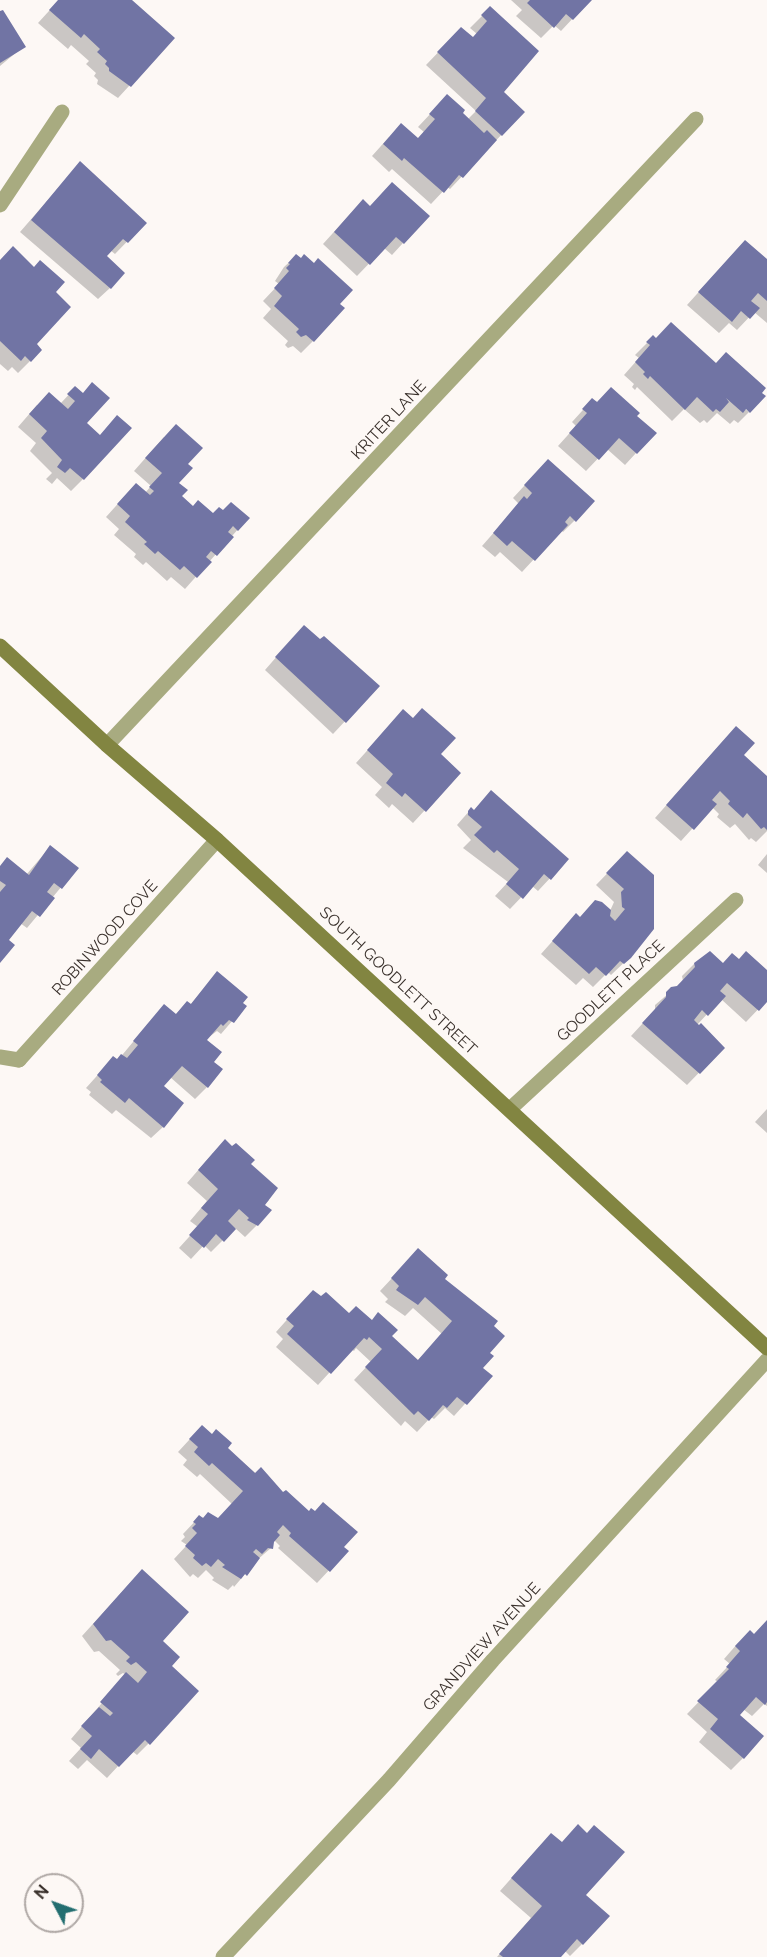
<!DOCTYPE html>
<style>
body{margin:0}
#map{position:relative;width:767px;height:1957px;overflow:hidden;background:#fdf8f5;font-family:Raleway,sans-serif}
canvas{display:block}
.north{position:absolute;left:24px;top:1873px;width:60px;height:60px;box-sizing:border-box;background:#fdf8f5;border:2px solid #afa8a5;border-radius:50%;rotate:311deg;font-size:16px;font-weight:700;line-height:24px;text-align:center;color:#3a312c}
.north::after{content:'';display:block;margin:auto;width:21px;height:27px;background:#236e70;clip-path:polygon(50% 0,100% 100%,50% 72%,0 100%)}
</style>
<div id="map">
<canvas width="767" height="1957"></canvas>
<div class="north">N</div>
</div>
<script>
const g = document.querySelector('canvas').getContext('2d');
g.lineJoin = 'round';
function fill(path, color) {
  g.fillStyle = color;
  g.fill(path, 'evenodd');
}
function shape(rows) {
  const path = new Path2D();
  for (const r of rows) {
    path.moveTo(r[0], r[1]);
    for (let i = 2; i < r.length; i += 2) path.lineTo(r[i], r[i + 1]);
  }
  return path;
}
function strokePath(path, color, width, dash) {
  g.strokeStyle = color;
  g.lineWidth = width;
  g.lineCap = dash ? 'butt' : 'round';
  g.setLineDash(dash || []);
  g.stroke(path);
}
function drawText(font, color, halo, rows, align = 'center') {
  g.font = font + ' Raleway,sans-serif';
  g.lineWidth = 6;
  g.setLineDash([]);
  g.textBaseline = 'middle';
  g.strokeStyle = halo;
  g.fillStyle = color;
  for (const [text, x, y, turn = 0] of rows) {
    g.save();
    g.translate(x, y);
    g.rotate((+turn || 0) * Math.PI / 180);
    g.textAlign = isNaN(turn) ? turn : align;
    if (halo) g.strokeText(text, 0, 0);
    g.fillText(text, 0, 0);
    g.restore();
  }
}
fill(shape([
 [59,0,131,0,129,86,118,98,97,84,98,80,94,76,96,73,86,64,89,61,71,45,68,49,38,23],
 [511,0,590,0,561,31,554,25,541,38,516,16,522,10],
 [490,8,502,92,523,112,450,189,447,187,431,204,392,169,389,172,372,156,389,137,417,140,424,132,418,127,447,96,467,120,476,111,426,65,450,40,472,39,477,34,470,28],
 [0,13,24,46,0,66],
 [80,163,145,223,115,254,110,250,105,256,110,288,98,299,20,232],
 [370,208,403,243,392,255,384,248,357,276,323,244,351,213],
 [733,254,767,261,767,323,754,312,737,330,729,323,719,333,687,305],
 [296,256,313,341,301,353,293,346,288,348,285,345,288,341,263,318,271,309,263,301,279,284,275,281,284,267],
 [0,261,54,292,30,361,18,373,12,367,8,371,0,364],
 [653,337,749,412,738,423,734,420,730,424,717,413,707,423,704,420,700,423,684,409,672,421,637,387,635,390,632,387,634,384,624,375,639,358,635,355],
 [75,388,85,423,99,436,83,479,71,491,57,478,52,484,46,479,52,473,30,451,36,443,18,427,37,405,60,404],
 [592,400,635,416,636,453,625,465,607,449,586,471,558,446,576,426,572,422],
 [164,437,186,464,177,483,180,497,192,508,213,515,248,518,185,589,171,577,167,581,146,562,143,565,134,557,136,554,114,535,119,529,106,517,124,497,145,493,151,486,134,471],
 [536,473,575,520,563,532,561,530,522,572,500,552,495,557,482,546,519,504,513,498],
 [292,639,378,686,333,734,265,670],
 [392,723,439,754,459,773,413,823,392,804,389,808,375,795,382,787,356,763],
 [724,740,767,778,767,831,756,842,751,838,749,840,735,824,730,828,717,817,719,814,712,807,681,841,655,818],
 [471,809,473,811,567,860,538,891,532,886,510,909,495,896,508,882,463,848,471,840,457,825],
 [50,847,77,868,27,928,20,923,7,940,0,961,0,866,26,875],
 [627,853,630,957,611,975,608,972,593,987,583,978,576,985,541,954,565,927,580,918,610,911,614,902,596,885],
 [767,854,767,873,758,865],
 [738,961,767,972,767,1000,746,1022,721,999,697,1025,723,1048,687,1085,631,1036,655,1010,655,1005,683,981,682,976,694,964,723,965],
 [217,973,245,1006,221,1034,217,1031,205,1040,212,1062,207,1087,195,1099,170,1077,162,1086,163,1127,151,1138,116,1110,112,1114,89,1095,91,1092,86,1088,113,1058,116,1061,123,1054,153,1018,175,1015,187,1003,190,1005],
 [767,1109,767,1133,755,1122],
 [213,1153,249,1164,269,1200,264,1205,257,1225,245,1237,235,1228,211,1252,204,1245,191,1259,179,1248,198,1227,190,1221,207,1201,187,1183],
 [407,1262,443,1279,492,1326,488,1353,481,1368,490,1376,454,1416,445,1408,434,1419,431,1417,417,1432,405,1421,401,1426,354,1380,371,1362,356,1348,354,1351,351,1349,318,1385,276,1347,283,1339,276,1332,301,1304,349,1315,389,1337,417,1361,442,1334,413,1308,405,1316,385,1302,388,1299,380,1291],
 [190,1439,226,1448,347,1551,317,1583,278,1548,280,1546,273,1539,271,1548,257,1560,234,1587,233,1585,228,1590,212,1580,214,1578,206,1570,198,1578,193,1574,190,1577,174,1559,187,1545,181,1541,185,1537,183,1534,199,1517,218,1520,232,1504,200,1474,197,1477,183,1465,187,1460,178,1452],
 [130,1583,161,1642,170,1666,149,1743,137,1755,132,1751,107,1778,87,1760,78,1769,69,1761,81,1748,71,1739,126,1675,123,1673,118,1676,116,1674,120,1670,99,1651,94,1652,82,1636],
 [767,1622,767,1706,764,1704,752,1716,743,1709,738,1715,743,1758,731,1770,699,1742,707,1732,687,1714,718,1682,715,1680,730,1664,724,1659,738,1643,754,1635],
 [587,1834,582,1944,570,1956,565,1951,559,1957,497,1957,531,1918,500,1891,539,1847,561,1844]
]), '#0003');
fill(shape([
 [58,0,132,0,175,38,131,87,109,71,109,68,105,64,107,61,97,52,100,49,84,34,81,38,49,10],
 [530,0,592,0,573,20,566,14,554,28,527,3],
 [490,6,539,51,504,92,525,112,502,136,475,111,486,98,437,52,461,27,473,37,487,21,481,15],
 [3,10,26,47,0,63,0,11],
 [447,94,465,110,463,113,484,133,487,130,497,140,463,178,459,175,444,193,404,158,402,161,383,144,401,123,418,138,435,119,429,114],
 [80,161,147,223,128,243,123,239,107,256,125,273,111,289,31,220],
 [392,182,430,216,404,244,396,237,370,265,334,232,363,199,370,206],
 [745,240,767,259,767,301,758,293,751,301,760,308,750,319,741,311,732,322,698,292],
 [13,246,34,267,40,260,65,282,56,292,71,307,37,344,42,350,31,362,25,356,21,361,0,341,0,260],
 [296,254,301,258,304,254,314,263,318,258,353,290,340,304,345,308,314,342,306,335,301,337,296,332,299,329,274,306,282,296,274,288,289,271,286,268,290,264,288,263],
 [671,322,716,363,726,352,766,388,762,393,766,396,750,413,746,409,743,413,726,398,729,402,720,412,716,409,713,412,697,397,685,410,650,376,648,379,643,374,645,372,635,362,650,345,646,342,653,335,656,338],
 [92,382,110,398,87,423,100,435,117,415,132,428,84,480,70,468,65,473,57,467,62,460,41,438,47,431,29,414,49,392,68,409,75,401,67,394,75,386,83,393],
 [611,387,640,413,637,416,657,433,637,454,619,438,599,460,569,433,587,413,582,409,592,398,597,402],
 [176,424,203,448,188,464,193,468,179,483,188,490,182,496,193,506,198,500,213,513,219,507,223,510,231,502,250,518,238,531,233,526,228,532,234,537,217,556,211,551,206,557,212,562,197,578,184,566,180,570,158,551,155,554,144,544,147,542,125,522,130,516,117,504,136,483,150,495,154,491,149,487,162,473,145,458],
 [548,459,595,501,576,522,570,516,565,522,568,525,535,561,512,541,507,546,493,533,524,496,527,499,532,493,524,485],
 [304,625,320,639,324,636,380,686,346,723,275,657],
 [422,708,456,738,441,754,461,773,426,812,405,793,402,797,386,783,393,774,367,750,403,709,413,718],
 [736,726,755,743,744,755,767,776,767,830,764,827,761,829,747,813,743,818,728,804,730,801,720,791,712,800,717,804,694,830,666,805],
 [491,790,569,859,551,880,544,874,523,899,506,884,519,869,497,850,494,853,474,835,482,827,468,815,468,811,471,807,474,810],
 [50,845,79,868,62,889,54,883,47,892,55,898,40,917,32,911,9,940,15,945,0,963,0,892,6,885,0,881,0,866,7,857,29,875],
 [627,851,654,875,654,929,631,958,624,964,620,961,606,976,596,967,589,974,552,941,576,913,580,917,595,900,602,902,611,910,610,916,615,921,625,909,622,907,621,892,624,889,606,873],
 [710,951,723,963,732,953,739,959,746,951,767,970,767,1002,759,1011,727,983,720,991,726,996,708,1016,702,1010,694,1020,699,1025,701,1023,725,1048,700,1074,642,1023,666,997,666,992,671,987,677,986,695,967,694,963],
 [217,971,248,997,243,1003,247,1006,234,1023,229,1020,223,1026,221,1024,207,1040,222,1052,214,1062,223,1069,208,1088,182,1066,164,1086,184,1103,164,1128,129,1098,125,1103,100,1082,102,1080,97,1075,113,1056,117,1059,121,1054,127,1058,138,1045,133,1041,164,1004,176,1014,187,1001,191,1004],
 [225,1139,232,1146,236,1143,255,1160,251,1164,278,1188,265,1205,272,1210,258,1226,247,1220,249,1218,239,1209,228,1221,236,1229,224,1242,216,1234,204,1248,189,1235,208,1214,201,1208,218,1189,198,1170],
 [418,1248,448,1275,445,1279,498,1321,494,1326,505,1336,490,1353,494,1356,483,1368,493,1376,467,1405,457,1397,447,1408,443,1405,429,1421,418,1411,414,1415,365,1367,382,1349,369,1337,367,1340,364,1338,331,1374,287,1334,294,1326,286,1319,313,1290,321,1296,326,1292,349,1313,356,1306,372,1320,378,1312,398,1330,392,1336,418,1360,452,1321,425,1297,418,1305,396,1290,399,1286,391,1278],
 [202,1425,212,1434,216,1429,232,1443,228,1448,255,1473,261,1467,283,1492,286,1490,309,1511,311,1508,315,1511,323,1502,358,1532,344,1547,349,1551,330,1572,289,1536,291,1533,283,1525,277,1532,280,1535,274,1542,273,1549,268,1548,262,1554,256,1549,253,1552,260,1558,247,1576,245,1574,241,1579,222,1567,225,1565,218,1559,211,1567,206,1563,202,1566,193,1558,195,1555,185,1546,197,1533,192,1528,196,1524,193,1522,199,1515,203,1518,208,1512,218,1518,243,1491,212,1463,209,1466,194,1452,198,1447,189,1439],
 [142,1569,189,1612,163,1641,180,1657,172,1666,199,1691,150,1745,145,1740,119,1767,99,1749,91,1759,80,1749,92,1736,81,1726,99,1707,110,1716,113,1713,100,1702,126,1672,138,1683,147,1672,136,1662,131,1665,126,1661,130,1657,111,1640,106,1641,93,1624],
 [767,1620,767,1702,765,1705,756,1697,740,1715,764,1736,744,1759,710,1729,718,1719,697,1701,729,1669,726,1667,740,1651,735,1646,750,1630,754,1634],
 [578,1824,587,1833,594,1825,625,1852,586,1895,610,1916,583,1945,577,1939,561,1957,503,1957,499,1954,542,1906,511,1878,551,1833,562,1842]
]), '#7174a4');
strokePath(shape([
 [0,1057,19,1060]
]), '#a8ab80', 15);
strokePath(shape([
 [0,205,62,112],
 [107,745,696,119],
 [19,1060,217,840],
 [510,1109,736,900],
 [223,1957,389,1780,493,1660,767,1360]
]), '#a8ab80', 15);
strokePath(shape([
 [0,646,107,745,217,840,767,1348]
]), '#828541', 15);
drawText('16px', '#3a312c', '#fdf8f5', [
 ["KRITER LANE",389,420,-47],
 ["ROBINWOOD COVE",105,938,-48],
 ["SOUTH GOODLETT STREET",398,981,43],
 ["GOODLETT PLACE",611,991,-43],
 ["GRANDVIEW AVENUE",482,1647,-48]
]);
</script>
